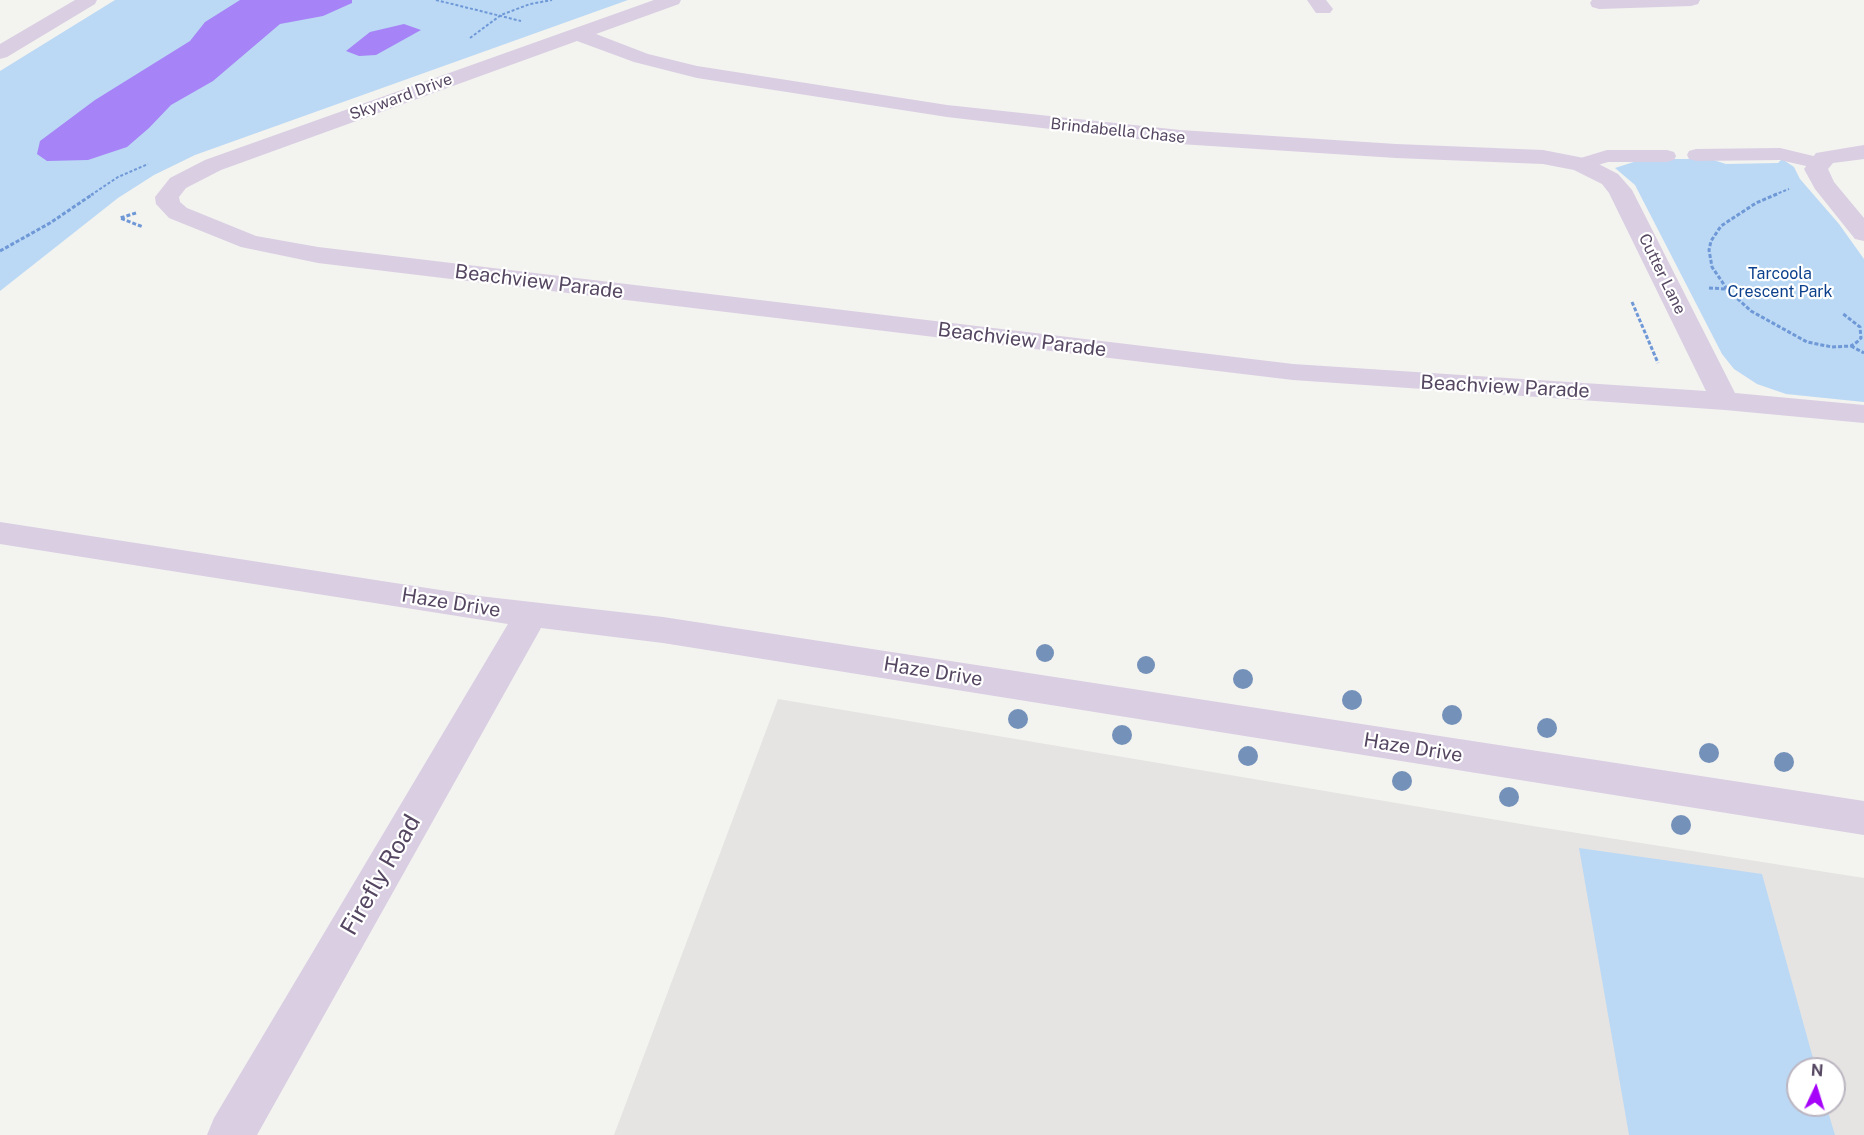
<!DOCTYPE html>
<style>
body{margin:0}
#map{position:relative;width:1864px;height:1135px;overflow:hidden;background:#f3f3f0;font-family:"Public Sans",sans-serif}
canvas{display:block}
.north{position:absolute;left:1786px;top:1057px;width:60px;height:60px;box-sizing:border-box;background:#fff;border:2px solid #bbb5c0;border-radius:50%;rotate:4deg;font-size:16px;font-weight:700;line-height:24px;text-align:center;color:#554661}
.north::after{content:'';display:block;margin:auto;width:21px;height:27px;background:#a604f9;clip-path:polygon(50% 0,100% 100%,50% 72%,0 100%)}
</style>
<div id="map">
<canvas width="1864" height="1135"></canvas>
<div class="north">N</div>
</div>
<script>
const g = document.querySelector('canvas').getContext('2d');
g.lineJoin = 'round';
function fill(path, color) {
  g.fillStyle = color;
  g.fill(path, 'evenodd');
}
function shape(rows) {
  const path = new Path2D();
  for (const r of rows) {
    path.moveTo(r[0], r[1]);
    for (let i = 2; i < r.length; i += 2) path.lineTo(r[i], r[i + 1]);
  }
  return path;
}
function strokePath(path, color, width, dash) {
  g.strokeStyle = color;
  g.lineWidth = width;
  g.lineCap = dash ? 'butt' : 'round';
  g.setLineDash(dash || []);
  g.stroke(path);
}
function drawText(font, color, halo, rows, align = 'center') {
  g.font = font + ' "Public Sans",sans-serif';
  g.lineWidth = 4.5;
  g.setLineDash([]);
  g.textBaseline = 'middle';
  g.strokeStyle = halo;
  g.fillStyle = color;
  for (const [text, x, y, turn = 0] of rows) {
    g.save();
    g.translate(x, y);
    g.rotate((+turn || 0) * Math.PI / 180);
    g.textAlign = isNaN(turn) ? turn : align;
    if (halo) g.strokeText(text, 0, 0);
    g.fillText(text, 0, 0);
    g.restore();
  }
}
fill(shape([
 [778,699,1539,827,1864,878,1864,1135,614,1135],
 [1798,1069,1834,1069,1834,1105,1798,1105]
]), '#e5e4e2');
fill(shape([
 [115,0,628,0,195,155,154,175,118,198,0,291,0,71],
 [1643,159,1710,159,1726,164,1778,163,1782,159,1794,167,1800,179,1839,224,1864,259,1864,402,1786,394,1757,384,1734,369,1722,354,1635,185,1615,168],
 [1579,848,1762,874,1816,1069,1798,1069,1798,1105,1826,1105,1835,1135,1629,1135]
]), '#bbd9f5');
fill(shape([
 [240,0,352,0,352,3,323,16,280,24,213,81,171,105,149,128,127,147,88,160,47,161,37,154,40,141,95,100,190,41,205,22],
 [404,24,421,30,376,55,359,56,346,51,370,32]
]), '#a683f6');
strokePath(shape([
 [436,0,521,21],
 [470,38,501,15,530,4,552,0],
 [91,195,118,177,148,164],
 [1774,195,1789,189]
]), '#6f98d7', 2, [3, 2]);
strokePath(shape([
 [1777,194,1756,203,1721,226,1711,241,1709,250,1712,267,1727,289,1751,311,1807,342,1832,347,1851,346,1857,342,1861,338,1860,327,1842,313],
 [136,213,120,218,143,227],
 [0,251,50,223,93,194],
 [1709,288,1726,289],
 [1632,302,1658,363],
 [1851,346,1864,353]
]), '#6f98d7', 3, [4, 2]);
fill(shape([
 [1780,148,1826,159,1828,163,1826,167,1819,169,1780,160,1696,161,1689,159,1687,155,1689,151,1696,149,1780,148],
 [1607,150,1667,150,1674,152,1676,156,1674,160,1667,162,1608,162,1581,170,1574,168,1572,164,1574,160,1607,150]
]), '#d9cee2');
fill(shape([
 [75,0,97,0,95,4,7,57,0,59,0,44,75,0],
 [654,0,681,0,679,4,596,34,648,54,697,66,947,105,1180,130,1396,144,1543,150,1589,159,1618,174,1632,190,1735,393,1864,405,1864,423,1725,410,1293,380,318,263,241,247,169,218,156,204,155,197,170,178,205,160,654,0],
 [577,41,634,62,697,78,947,117,1180,144,1396,158,1543,164,1574,170,1602,184,1609,193,1706,391,1293,364,318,247,256,236,187,208,180,202,179,197,186,188,221,170,577,41],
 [1307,0,1326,0,1333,9,1330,13,1316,13,1307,0],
 [1592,0,1700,0,1698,4,1691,6,1599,9,1592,7,1590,3,1592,0],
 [1864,145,1864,159,1833,163,1828,169,1834,182,1864,218,1864,241,1855,239,1815,189,1804,169,1816,153,1864,145],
 [0,522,479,596,663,617,1864,801,1864,835,663,643,541,628,257,1135,207,1135,214,1118,508,624,0,544,0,522]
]), '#d9cee2');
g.fillStyle = '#7491b9';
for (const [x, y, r] of [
 [1045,653,9],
 [1146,665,9],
 [1243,679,10],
 [1352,700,10],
 [1452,715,10],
 [1018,719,10],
 [1547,728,10],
 [1122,735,10],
 [1709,753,10],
 [1248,756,10],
 [1784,762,10],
 [1402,781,10],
 [1509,797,10],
 [1681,825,10]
]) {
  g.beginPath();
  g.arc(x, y, r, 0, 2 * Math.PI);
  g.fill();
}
drawText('16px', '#554661', '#fff', [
 ["Skyward Drive",401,97,-20],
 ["Brindabella Chase",1118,131,6],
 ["Cutter Lane",1662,274,64]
]);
drawText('16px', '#0c408c', '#fff', [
 ["Tarcoola",1780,274],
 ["Crescent Park",1780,292]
]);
drawText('20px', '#554661', '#fff', [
 ["Beachview Parade",539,282,7],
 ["Beachview Parade",1022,340,7],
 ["Beachview Parade",1505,387,3],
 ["Haze Drive",451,603,9],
 ["Haze Drive",933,672,9],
 ["Haze Drive",1413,748,9]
]);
drawText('24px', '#554661', '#fff', [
 ["Firefly Road",381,875,-60]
]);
</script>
